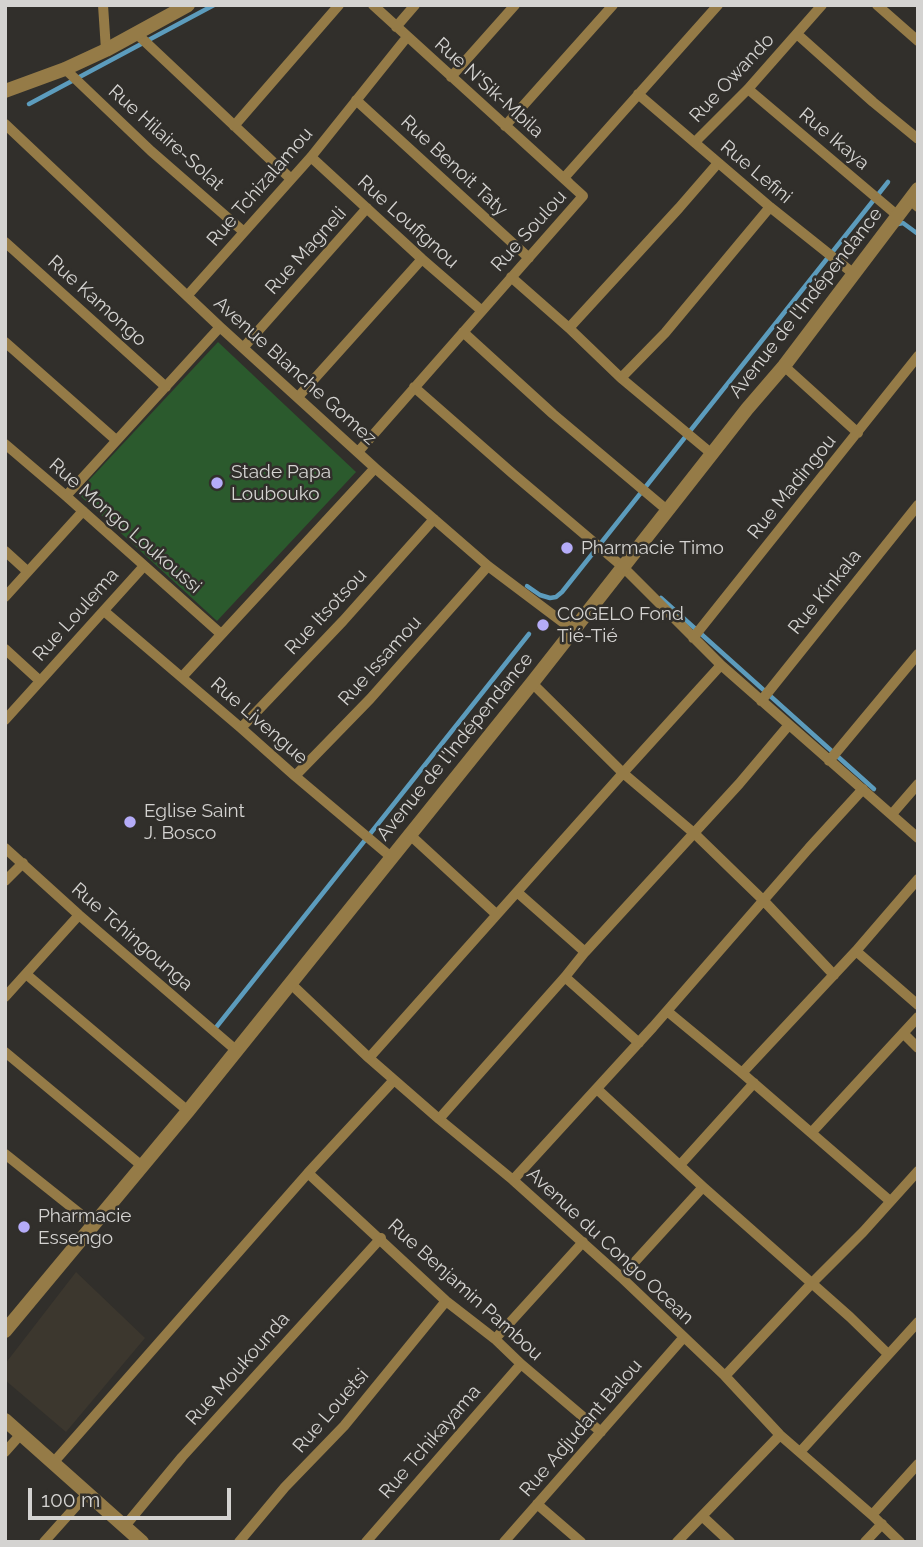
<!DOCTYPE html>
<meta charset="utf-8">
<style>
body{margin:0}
#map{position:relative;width:923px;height:1547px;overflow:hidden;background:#312f2b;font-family:Raleway,sans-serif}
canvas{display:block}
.frame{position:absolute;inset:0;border:7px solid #d4d3d1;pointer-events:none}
.scale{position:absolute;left:28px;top:1488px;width:203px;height:32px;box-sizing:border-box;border:4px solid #d4d3d1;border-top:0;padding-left:9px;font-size:21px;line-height:24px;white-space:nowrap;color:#d4d3d1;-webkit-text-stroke:5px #312f2b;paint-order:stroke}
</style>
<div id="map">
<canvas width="923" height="1547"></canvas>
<div class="frame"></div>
<div class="scale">100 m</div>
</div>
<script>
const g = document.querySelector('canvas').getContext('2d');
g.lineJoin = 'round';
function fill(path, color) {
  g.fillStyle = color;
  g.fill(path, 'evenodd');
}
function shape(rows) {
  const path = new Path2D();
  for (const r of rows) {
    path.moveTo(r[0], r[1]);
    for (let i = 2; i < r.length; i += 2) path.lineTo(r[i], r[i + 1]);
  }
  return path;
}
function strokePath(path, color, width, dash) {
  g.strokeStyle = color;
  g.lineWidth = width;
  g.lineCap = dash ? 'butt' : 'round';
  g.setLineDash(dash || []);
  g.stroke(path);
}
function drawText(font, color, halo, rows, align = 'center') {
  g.font = font + ' Raleway,sans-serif';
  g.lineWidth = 5;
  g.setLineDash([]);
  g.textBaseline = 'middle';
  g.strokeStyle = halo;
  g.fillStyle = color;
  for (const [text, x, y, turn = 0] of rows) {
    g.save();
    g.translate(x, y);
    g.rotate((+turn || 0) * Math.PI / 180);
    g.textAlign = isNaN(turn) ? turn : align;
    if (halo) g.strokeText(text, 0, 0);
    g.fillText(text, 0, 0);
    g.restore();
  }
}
fill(shape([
 [76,1272,145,1338,66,1432,5,1380,5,1364]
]), '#3c372e');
fill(shape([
 [218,342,356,472,217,621,77,493]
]), '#2b5a2d');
strokePath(shape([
 [29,104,214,5],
 [898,224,903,223,918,234],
 [527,586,540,595,550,598,556,597,562,592,888,182],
 [661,598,874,789],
 [214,1030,529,634]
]), '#5c9cbd', 4.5);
strokePath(shape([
 [103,5,106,50],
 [373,5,583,196],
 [877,5,918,41],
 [396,27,415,5],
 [137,34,291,179],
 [797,34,873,102,918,139],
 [65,69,151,151,244,232],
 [451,77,515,5],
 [748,89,898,216],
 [638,94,770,207,854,274],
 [356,100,529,258],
 [5,124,220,327,375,468,488,566,573,630],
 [234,126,339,5],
 [505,126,613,5],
 [695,142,748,89,822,5],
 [311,157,422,259,482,311],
 [569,183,564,178,718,5],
 [910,200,918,207],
 [5,242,166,387],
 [511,277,569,328,621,378,712,454],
 [187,296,311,157,407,37],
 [569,328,679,208,718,163],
 [463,332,553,414,667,510],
 [5,342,116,440],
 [243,348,367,208],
 [784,366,858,433],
 [621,378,665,333,770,207],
 [414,387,512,473,623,567,721,665,918,838],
 [298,397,422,259],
 [5,444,66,496,221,634],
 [358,452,583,196],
 [66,496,220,327],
 [5,551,27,571],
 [5,597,83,511],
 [104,611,241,728,295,776,391,857],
 [693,638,918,356],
 [5,649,40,681],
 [182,677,375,468],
 [532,683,623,773,695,834,730,868,764,901,834,975],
 [761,701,918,505],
 [5,720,144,566],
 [241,728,343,621,434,519],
 [829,761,918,654],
 [295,776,370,699,488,566],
 [892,814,918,784],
 [409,834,496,914],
 [5,848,79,915,237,1051],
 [5,881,23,863],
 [517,892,585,952],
 [856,951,918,1005],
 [26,974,188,1111],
 [565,977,639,1043],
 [290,983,369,1058,439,1119,513,1180,621,1277,725,1376,780,1435,872,1515,900,1542],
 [5,997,79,915],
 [667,1011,742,1073,890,1201],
 [903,1033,918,1048],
 [5,1052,142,1166],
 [369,1058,623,773,721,665],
 [742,1073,856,951,918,879],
 [597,1089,703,1187,850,1317,888,1354],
 [439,1119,565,977,585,952,739,784,788,726],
 [812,1132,918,1017],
 [5,1154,94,1225],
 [680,1165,754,1083],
 [308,1173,446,1301,495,1339,521,1364,601,1432],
 [513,1180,653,1027,809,848,863,789],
 [621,1277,703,1187],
 [495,1339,583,1242],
 [725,1376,812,1283,863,1232,918,1171],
 [5,1452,21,1434],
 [800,1452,918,1322],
 [53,1463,308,1173,394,1080],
 [537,1504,581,1542],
 [872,1515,918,1464],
 [702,1516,730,1542],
 [125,1526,182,1457,381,1238],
 [44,1542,87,1494],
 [239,1542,285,1487,344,1426,446,1301],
 [366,1542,521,1364],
 [504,1542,684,1337],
 [677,1542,780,1435],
 [865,1542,882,1524]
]), '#957b47', 10);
strokePath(shape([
 [5,91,65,69,106,50,188,5],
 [5,1331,188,1111,532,683,747,409,784,366,918,189],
 [5,1420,142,1542]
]), '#957b47', 14);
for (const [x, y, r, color] of [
 [217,483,7,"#b5acf8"],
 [567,548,7,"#b5acf8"],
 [543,625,7,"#b5acf8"],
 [130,822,7,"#b5acf8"],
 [24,1227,7,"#b5acf8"]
]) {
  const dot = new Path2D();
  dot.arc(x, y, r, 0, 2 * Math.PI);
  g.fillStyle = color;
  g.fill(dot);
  strokePath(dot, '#312f2b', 2.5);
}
drawText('19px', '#d4d3d1', '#312f2b', [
 ["Rue Owando",732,78,-47],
 ["Rue N'Sik-Mbila",489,88,42],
 ["Rue Hilaire-Solat",166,138,42],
 ["Rue Ikaya",834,139,40],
 ["Rue Benoit Taty",454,166,43],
 ["Rue Lefini",756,172,40],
 ["Rue Tchizalamou",260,187,-49],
 ["Rue Loufignou",408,222,42],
 ["Rue Soulou",529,231,-48],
 ["Rue Magneli",306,251,-48],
 ["Rue Kamongo",97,301,42],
 ["Avenue de l'Indépendance",806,303,-52],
 ["Avenue Blanche Gomez",295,371,42],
 ["Rue Madingou",792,487,-51],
 ["Rue Mongo Loukoussi",125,526,41],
 ["Rue Kinkala",825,592,-51],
 ["Rue Itsotsou",326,612,-47],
 ["Rue Loulema",76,615,-48],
 ["Rue Issamou",380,661,-48],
 ["Rue Livengue",259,721,41],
 ["Avenue de l'Indépendance",455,747,-51],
 ["Rue Tchingounga",132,937,41],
 ["Avenue du Congo Ocean",610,1246,43],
 ["Rue Benjamin Pambou",465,1290,42],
 ["Rue Moukounda",238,1369,-48],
 ["Rue Louetsi",331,1411,-49],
 ["Rue Adjudant Balou",581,1428,-49],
 ["Rue Tchikayama",430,1442,-49]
]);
drawText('19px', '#d4d3d1', '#312f2b', [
 ["Stade Papa",231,472],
 ["Loubouko",231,494],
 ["Pharmacie Timo",581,548],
 ["COGELO Fond",557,614],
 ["Tié-Tié",557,636],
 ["Eglise Saint",144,811],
 ["J. Bosco",144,833],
 ["Pharmacie",38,1216],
 ["Essengo",38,1238]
], 'left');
</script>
